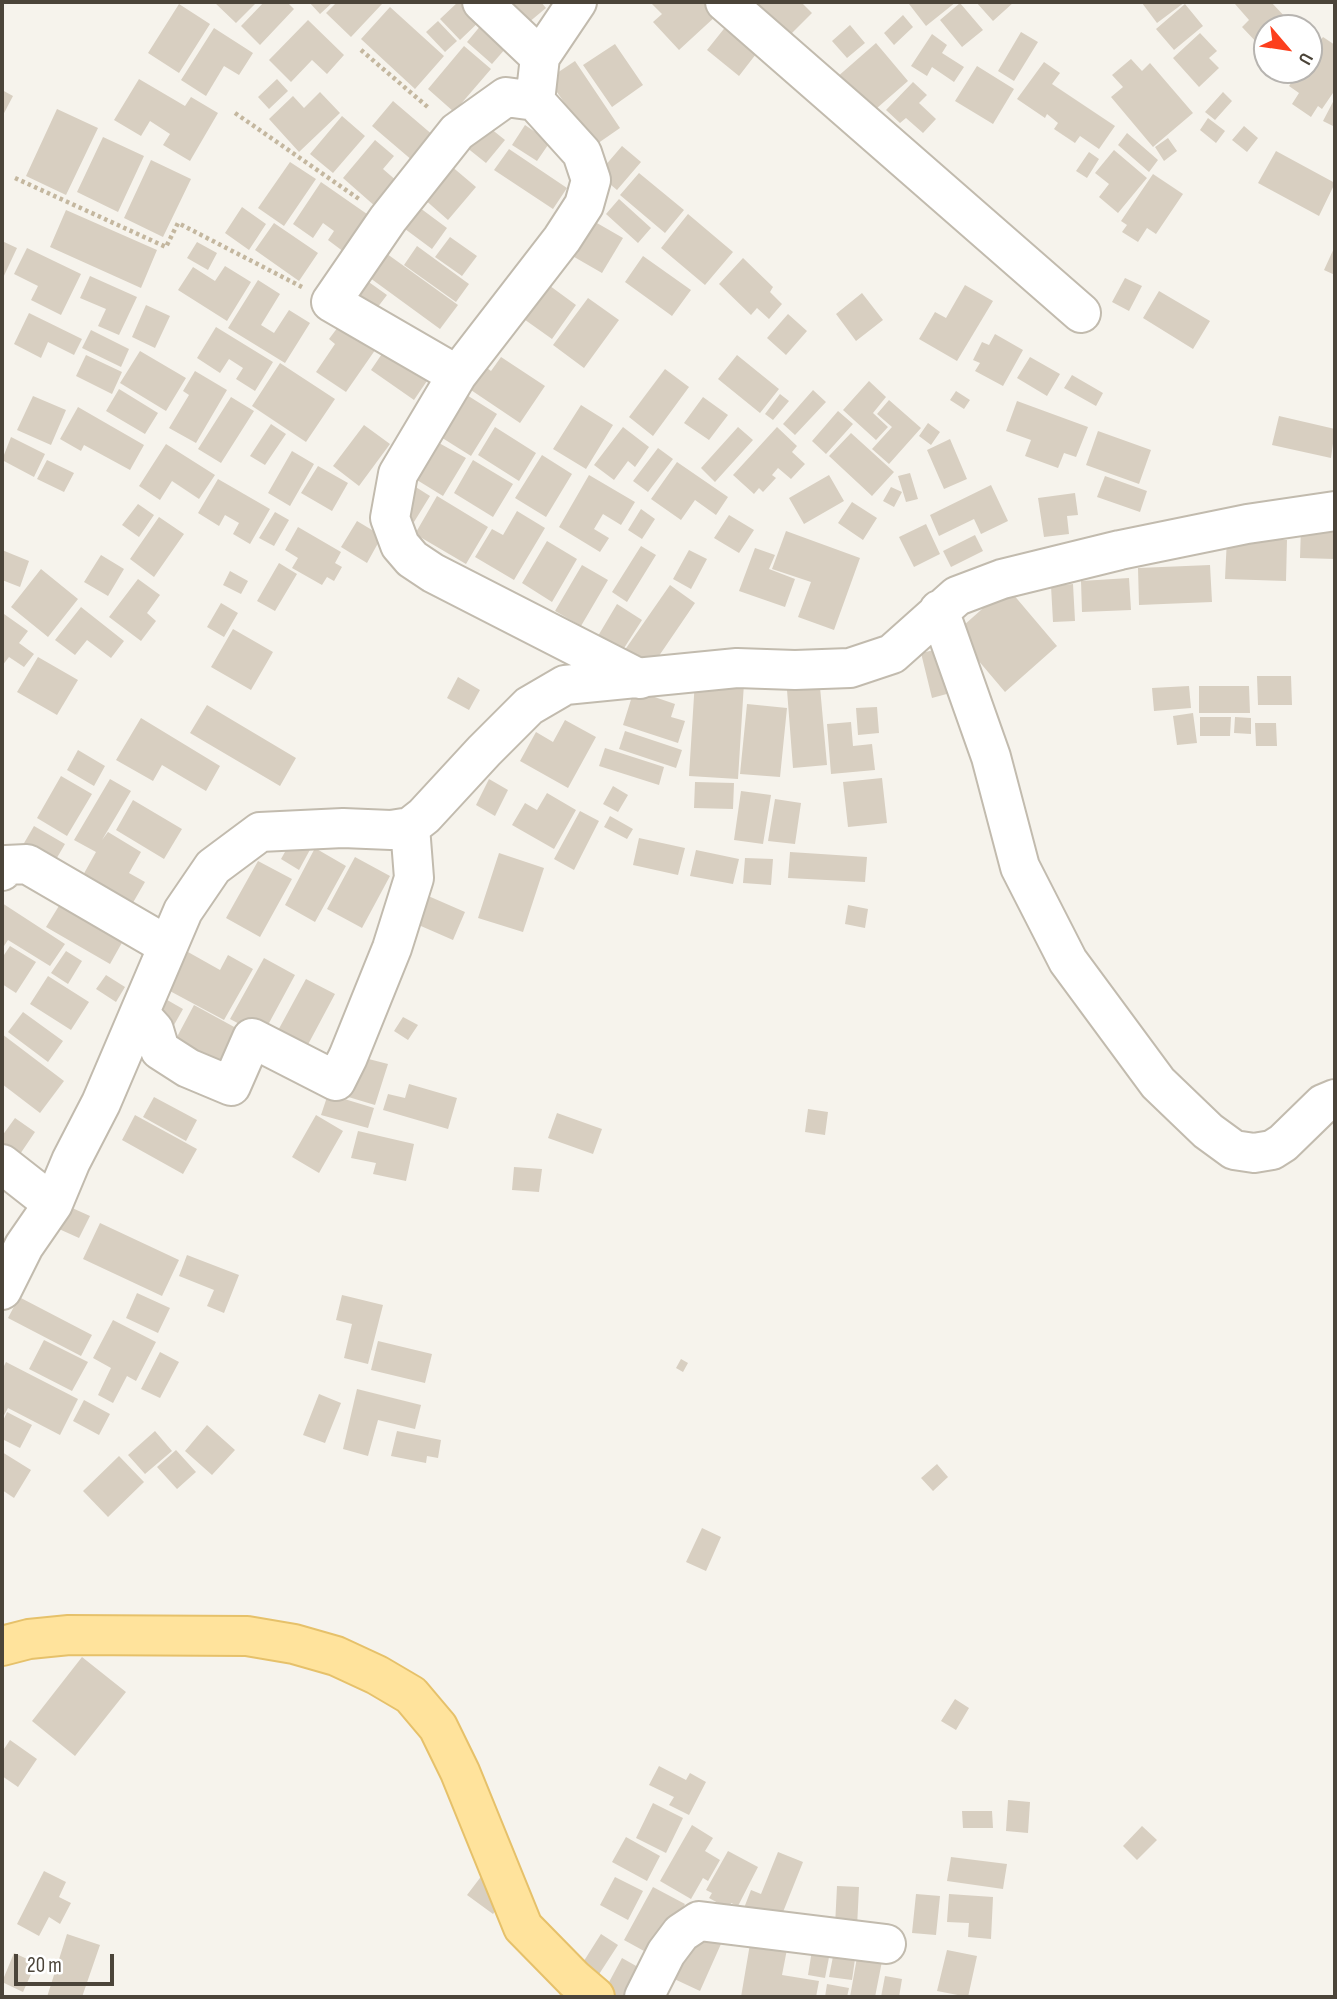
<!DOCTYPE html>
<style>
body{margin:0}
#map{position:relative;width:1337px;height:1999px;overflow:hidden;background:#f6f3ec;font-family:"Sofia Sans Condensed",sans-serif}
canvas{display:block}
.frame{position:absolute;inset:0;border:4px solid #4b4439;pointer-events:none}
.north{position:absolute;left:1253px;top:14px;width:70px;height:70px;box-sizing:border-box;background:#fff;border:2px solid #b7b4b0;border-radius:50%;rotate:119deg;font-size:19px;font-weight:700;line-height:28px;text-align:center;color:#4b4439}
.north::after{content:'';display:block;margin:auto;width:24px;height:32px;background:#fc3f1d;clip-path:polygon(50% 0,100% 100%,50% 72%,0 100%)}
.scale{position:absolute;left:14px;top:1954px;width:100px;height:32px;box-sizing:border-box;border:4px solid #4b4439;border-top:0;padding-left:9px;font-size:21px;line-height:24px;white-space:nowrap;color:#4b4439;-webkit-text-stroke:5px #fff;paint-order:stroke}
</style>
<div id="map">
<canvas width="1337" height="1999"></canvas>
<div class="frame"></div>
<div class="north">U</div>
<div class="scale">20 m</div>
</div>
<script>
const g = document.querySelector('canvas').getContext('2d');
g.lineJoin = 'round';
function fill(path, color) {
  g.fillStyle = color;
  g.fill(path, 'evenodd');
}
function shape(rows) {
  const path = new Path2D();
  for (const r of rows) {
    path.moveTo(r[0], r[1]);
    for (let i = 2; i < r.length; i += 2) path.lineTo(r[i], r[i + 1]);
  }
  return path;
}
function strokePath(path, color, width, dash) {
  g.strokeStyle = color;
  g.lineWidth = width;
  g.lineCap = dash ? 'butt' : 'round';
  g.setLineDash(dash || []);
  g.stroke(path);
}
fill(shape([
 [214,2,257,2,236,23],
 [264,2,287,2,294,9,260,45,241,26],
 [309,2,333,2,320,14],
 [337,2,380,2,382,4,351,37,326,13],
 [458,2,465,2,482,19,460,40,440,19],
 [510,2,541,2,546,8,528,23],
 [650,2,705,2,717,15,679,50,653,22,662,14],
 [755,2,801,2,812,13,789,36],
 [912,2,956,2,926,26,909,4],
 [976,2,1014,2,993,21],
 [1143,2,1185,2,1157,23,1142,3],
 [1237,2,1271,2,1288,20,1280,28,1267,28,1267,40,1260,46,1242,27,1249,20,1235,4],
 [960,3,983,30,962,47,940,20],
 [179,4,210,24,179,73,148,53],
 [1185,4,1203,26,1174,50,1156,29],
 [390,7,444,56,415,89,361,39],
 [903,15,913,27,894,45,884,33],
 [487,18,513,40,492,64,467,42],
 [308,20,344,55,327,74,312,60,291,82,269,60],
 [731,20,763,45,739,76,707,50],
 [438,21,457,41,445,52,426,32],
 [850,25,865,43,847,58,832,41],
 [214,28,253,53,239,75,224,66,206,96,181,80],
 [1021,32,1038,42,1014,81,998,71],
 [1200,33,1217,51,1209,58,1219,68,1199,87,1173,58],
 [932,34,947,45,942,53,964,67,954,82,932,67,927,76,911,66],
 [1323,37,1335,45,1335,90,1322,109,1318,106,1311,117,1292,104,1299,93,1289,86,1293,80,1278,70,1309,70,1309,54],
 [876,43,908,81,869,115,836,78],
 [615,44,643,85,612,107,583,65],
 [464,46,491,69,454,112,428,89],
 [1131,59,1142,71,1150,63,1193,113,1153,147,1111,97,1123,87,1112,75],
 [575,61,620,128,594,146,548,79],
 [1044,62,1060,73,1052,84,1115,126,1099,149,1080,136,1075,143,1054,129,1058,123,1047,114,1045,118,1017,99],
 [977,66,1014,89,993,124,955,101],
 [139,79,185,106,191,97,218,113,190,161,163,145,170,134,150,121,141,136,114,120],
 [277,79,288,91,269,109,258,97],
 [913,82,927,95,919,103,936,119,923,133,906,118,900,123,886,110],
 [2,90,13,96,2,117],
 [320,92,340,113,299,152,269,119,293,96,304,108],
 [1223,92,1232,101,1215,120,1205,112],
 [1335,98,1335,127,1323,121],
 [393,101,441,142,420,167,372,126],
 [57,109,98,128,66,195,26,176],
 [342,116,365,136,333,173,310,154],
 [1208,118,1225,131,1216,143,1200,130],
 [480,120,505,140,486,163,461,143],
 [525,125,550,142,537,161,512,145],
 [1244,126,1258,138,1247,152,1232,140],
 [1127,133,1158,160,1149,172,1118,145],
 [103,137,144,156,118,212,77,192],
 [1168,138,1177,151,1164,161,1155,147],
 [375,140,394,156,383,169,398,182,376,207,343,178],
 [622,146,641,162,617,190,598,174],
 [509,149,567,188,553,209,494,170],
 [1114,150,1147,178,1118,213,1099,197,1109,184,1095,173],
 [1276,151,1335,183,1319,216,1258,183],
 [1089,152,1099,159,1087,178,1076,171],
 [151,160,191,179,163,237,124,218],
 [290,162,316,179,284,226,258,208],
 [450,165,476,187,448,220,423,198],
 [639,173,684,210,665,233,620,195],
 [1153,174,1183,194,1156,234,1147,228,1138,242,1122,232,1127,225,1121,221],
 [321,182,377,221,344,252,328,240,334,231,323,223,313,238,293,224],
 [619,199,651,228,638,243,606,214],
 [416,205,447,228,432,249,401,226],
 [242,207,266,224,249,250,225,233],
 [66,210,157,250,141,288,50,247],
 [688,214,733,252,705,285,661,248],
 [590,219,623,238,602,273,569,254],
 [274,223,318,253,299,281,255,250],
 [450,237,477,256,462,276,435,257],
 [2,241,17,248,2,280],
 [197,242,217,253,208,270,187,258],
 [417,246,469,284,456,302,404,265],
 [1335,246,1335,275,1324,270],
 [27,248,81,274,61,315,31,300,38,286,14,274],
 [383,251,458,305,440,329,366,275],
 [643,256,691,290,672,316,625,282],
 [743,258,773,287,770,292,782,304,769,319,757,308,751,315,719,284],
 [225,266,251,282,227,321,178,290,193,267,215,281],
 [359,275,387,295,374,312,347,293],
 [90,276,137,297,119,335,98,326,106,309,80,298],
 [1125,278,1142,286,1129,311,1112,302],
 [258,280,280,294,261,325,274,333,289,310,310,323,285,363,228,328],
 [546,283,576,305,552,339,521,317],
 [965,285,993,301,957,361,919,339,935,312,946,318],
 [1159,291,1210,321,1193,349,1143,318],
 [862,293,883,320,856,341,836,314],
 [588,298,619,320,584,368,553,345],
 [146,305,170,316,155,348,132,337],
 [29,313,82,339,74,355,48,342,41,358,14,344],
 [788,314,807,331,786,355,767,338],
 [344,319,380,343,346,392,316,372,335,344,329,339],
 [216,327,273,362,255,391,236,379,243,368,229,359,220,373,197,358],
 [91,330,129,349,121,367,82,348],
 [995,334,1023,350,1003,386,975,371,980,363,973,360,982,342,989,345],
 [390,342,433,372,414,400,371,370],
 [140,351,186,378,166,411,120,383],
 [86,355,122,372,112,394,76,376],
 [737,355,779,389,760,413,718,379],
 [501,357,545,386,520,423,465,386,480,363,491,371],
 [1030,357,1060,374,1047,396,1017,378],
 [280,363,335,399,306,442,252,406],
 [665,369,689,387,653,436,629,417],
 [195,371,227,390,196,443,169,428,189,395,183,391],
 [1072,375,1103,393,1096,406,1064,388],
 [869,381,886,397,873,413,888,427,876,440,843,410],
 [119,389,158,413,145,434,106,411],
 [813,390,826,402,795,435,783,424],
 [956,391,970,400,964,409,950,400],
 [462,392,497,414,471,456,436,434],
 [780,394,789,401,773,420,765,414],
 [33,396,66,410,51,445,17,430],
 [231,397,254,411,221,463,198,449],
 [703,397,728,415,709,440,684,423],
 [889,400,921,428,889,464,872,449,892,427,877,414],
 [1017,401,1088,427,1076,457,1064,453,1058,468,1025,456,1031,440,1006,431],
 [581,405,613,425,586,469,553,449],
 [78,407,144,445,130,470,84,445,81,451,60,439],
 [838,411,853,424,826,454,812,441],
 [1279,416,1335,429,1331,458,1272,445],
 [928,423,940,432,931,445,919,436],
 [271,424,286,434,265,465,250,456],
 [364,425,390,444,359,486,333,466],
 [495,427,536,453,519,481,478,455],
 [623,427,649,447,635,467,628,461,614,480,594,465],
 [738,427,753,440,715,482,701,468],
 [777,427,797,446,792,452,805,464,791,479,778,468,772,475,776,478,763,492,759,488,754,494,733,475],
 [1098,431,1151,450,1139,484,1086,465],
 [851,433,894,472,872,496,829,456],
 [11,437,45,454,34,477,2,460],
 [950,439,967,479,944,489,927,450],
 [439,443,466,458,443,496,404,472],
 [166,444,215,475,199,499,172,481,160,500,139,486],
 [658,448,673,459,648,492,633,481],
 [292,451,314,464,290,506,268,493],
 [542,455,572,474,546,517,515,498],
 [47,460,74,473,64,492,37,479],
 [473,460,513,484,493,517,454,493],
 [677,462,728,497,716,515,695,500,681,520,651,499],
 [318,466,348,483,332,511,301,493],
 [910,473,918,499,906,502,898,476],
 [589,475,635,502,621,525,603,514,594,529,609,538,600,552,559,527],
 [829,475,844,501,804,524,789,498],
 [1105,476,1147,491,1140,512,1097,497],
 [218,479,270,509,250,544,233,534,239,523,225,515,219,526,198,513],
 [411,484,430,496,414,522,395,511],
 [991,485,1008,521,981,534,974,519,939,536,930,515],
 [891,487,902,492,894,507,883,501],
 [1075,493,1078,515,1067,516,1069,534,1044,537,1038,498],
 [437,496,488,527,466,564,415,534],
 [852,502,877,518,863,540,838,523],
 [138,504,154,515,139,537,122,525],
 [641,509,655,519,642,539,628,530],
 [517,511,545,528,514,580,475,557,492,529,503,535],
 [275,512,289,520,274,546,259,538],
 [729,515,754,530,739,553,714,538],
 [159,517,184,534,154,577,130,559],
 [357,521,382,536,367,563,341,547],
 [926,524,940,554,914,567,899,537],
 [298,527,341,552,335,563,342,567,334,581,327,577,322,585,292,568,298,558,285,550],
 [1301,527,1335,527,1335,559,1300,558],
 [786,531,860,558,834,630,798,617,811,582,772,569],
 [975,535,983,551,951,567,943,551],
 [1227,538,1287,540,1286,581,1225,579],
 [547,541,577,559,552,602,522,583],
 [641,546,656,555,627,602,612,592],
 [755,548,775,555,769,569,795,579,785,607,739,591],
 [2,550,29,561,20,587,2,580],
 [689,550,707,559,691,589,673,579],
 [101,555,124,569,108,596,84,582],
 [279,563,297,574,275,611,257,601],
 [582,565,608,580,581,626,555,611],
 [1210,565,1212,602,1139,605,1138,568],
 [41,569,78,599,48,637,11,607],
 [230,571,248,581,241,594,223,585],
 [1129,578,1131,610,1082,612,1081,581],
 [138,579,160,595,147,613,156,621,141,641,109,617],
 [1073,584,1075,621,1053,622,1051,586],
 [670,585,695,603,648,672,622,654],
 [1007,587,1057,646,1005,692,955,633],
 [221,603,238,613,224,637,207,627],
 [617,604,642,620,619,656,595,641],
 [81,607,124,641,111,658,87,640,75,655,55,640],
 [4,614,28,631,19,643,34,654,24,667,9,657,2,666,2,618],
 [233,629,273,652,251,690,211,667],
 [943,648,954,692,932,698,921,653],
 [38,657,78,680,57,715,17,692],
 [1257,676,1291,676,1292,705,1258,705],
 [458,677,480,690,469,710,447,698],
 [695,680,744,683,738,779,689,776],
 [1189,686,1191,708,1154,711,1152,688],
 [1199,686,1249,686,1250,713,1199,713],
 [820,687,827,765,793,768,787,690],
 [634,690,675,704,671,717,685,721,678,743,623,725],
 [747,704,787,708,780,777,740,774],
 [207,705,296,758,280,786,190,733],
 [877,707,879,733,858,735,856,708],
 [1193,713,1197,743,1177,745,1173,716],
 [1200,717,1231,717,1230,736,1200,736],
 [1235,717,1251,718,1251,734,1234,733],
 [141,718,220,766,206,791,162,765,153,781,116,760],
 [565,720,596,737,568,788,520,761,536,732,553,742],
 [851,722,853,746,872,744,875,770,831,774,827,724],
 [1255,723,1276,723,1277,746,1256,746],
 [625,731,682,750,676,768,619,749],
 [605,748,664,767,659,785,599,766],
 [78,750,105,766,94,786,67,770],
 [61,776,92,794,67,836,37,818],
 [882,778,887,823,848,827,843,782],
 [110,779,131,791,102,840,108,832,141,852,129,873,145,882,131,906,82,877,96,852,74,840],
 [489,779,508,790,495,816,476,805],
 [695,782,734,783,733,809,694,808],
 [613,786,628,795,618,812,603,804],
 [741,791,771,795,763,844,734,840],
 [547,793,576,810,554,849,512,825,525,803,537,810],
 [775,799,801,803,795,844,768,841],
 [133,800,182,829,164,859,116,830],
 [580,811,599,821,574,870,554,859],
 [610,816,633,829,627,839,604,827],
 [34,826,65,844,51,868,20,850],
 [294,836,312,846,299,870,281,859],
 [639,838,685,848,678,875,633,865],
 [315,848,346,866,315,922,285,905],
 [696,850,739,859,733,884,690,876],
 [790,852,867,857,865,882,788,878],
 [499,853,544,868,523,932,478,918],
 [355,857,390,876,362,928,327,909],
 [745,858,773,859,771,885,743,883],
 [258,861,292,879,260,937,226,918],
 [426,895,465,912,453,940,414,923],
 [65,896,128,932,110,964,46,927],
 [2,903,65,944,50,966,8,940,2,949],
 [848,905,868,909,865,928,845,924],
 [10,946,36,962,16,993,2,984,2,958],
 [66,951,82,961,68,984,51,973],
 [188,952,220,970,228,955,253,969,224,1020,168,990],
 [264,958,295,975,262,1036,230,1019],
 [106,975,125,987,116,1002,96,989],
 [48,976,89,1002,71,1030,30,1004],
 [306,979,335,994,304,1052,275,1036],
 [162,997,183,1009,174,1025,153,1013],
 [194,1005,247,1034,222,1079,170,1050],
 [23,1012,63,1041,48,1062,8,1032],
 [403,1017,418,1025,408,1040,394,1031],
 [2,1034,64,1081,40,1113,2,1084],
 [357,1056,388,1064,375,1105,345,1096],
 [409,1084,457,1098,448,1129,383,1110,388,1094,405,1098],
 [328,1094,374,1108,368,1128,321,1115],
 [154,1097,197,1120,186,1141,143,1117],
 [808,1109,828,1112,825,1135,805,1132],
 [557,1113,602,1129,593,1154,548,1138],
 [135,1115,197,1149,183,1174,122,1140],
 [316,1115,343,1131,319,1173,292,1157],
 [15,1118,35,1132,14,1163,2,1154,2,1136],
 [358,1131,414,1144,406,1181,373,1174,376,1163,351,1158],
 [514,1167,542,1169,539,1192,512,1190],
 [70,1207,90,1216,79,1238,59,1229],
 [100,1223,179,1260,162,1296,83,1259],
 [187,1255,239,1275,224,1313,207,1306,214,1290,179,1276],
 [137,1293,170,1308,158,1333,126,1318],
 [342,1295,383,1305,368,1364,344,1358,352,1324,336,1320],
 [19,1297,92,1335,81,1356,8,1318],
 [113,1320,156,1342,136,1381,127,1376,113,1403,98,1395,111,1368,93,1358],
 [44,1340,88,1362,72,1391,29,1369],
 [378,1341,432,1354,425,1383,371,1370],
 [160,1352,179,1362,160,1398,141,1389],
 [681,1359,688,1363,683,1372,676,1368],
 [6,1362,78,1399,60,1435,8,1408,2,1419,2,1370],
 [357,1389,421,1405,415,1429,378,1420,368,1456,343,1449],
 [319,1394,341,1403,325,1443,303,1435],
 [84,1400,110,1414,99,1435,73,1421],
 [7,1412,32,1425,20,1448,2,1439,2,1423],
 [207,1425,235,1450,212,1475,185,1451],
 [155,1431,172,1451,145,1474,128,1455],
 [397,1431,441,1440,438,1458,427,1456,426,1463,391,1456],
 [176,1450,196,1472,177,1489,157,1467],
 [2,1452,31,1470,14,1498,2,1490],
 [119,1456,144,1482,108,1517,83,1491],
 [937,1464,948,1477,933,1491,921,1478],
 [702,1528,721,1537,706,1571,686,1562],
 [82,1657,126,1692,75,1756,32,1721],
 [955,1699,969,1708,956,1730,941,1721],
 [10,1740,37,1759,18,1787,2,1776,2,1752],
 [659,1766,686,1780,690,1773,706,1782,689,1815,669,1805,674,1797,649,1785],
 [1008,1800,1030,1802,1028,1833,1006,1831],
 [653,1803,683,1818,666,1853,636,1838],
 [962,1811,992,1811,993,1828,963,1828],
 [692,1825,713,1838,705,1851,720,1860,708,1881,703,1878,691,1899,660,1881],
 [1142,1826,1157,1840,1137,1860,1123,1846],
 [626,1837,660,1856,647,1881,612,1862],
 [728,1851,758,1867,738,1906,731,1903,729,1909,709,1898,712,1893,706,1890],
 [778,1852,803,1862,779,1922,744,1908,751,1890,761,1894],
 [951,1857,1007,1864,1003,1889,947,1881],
 [44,1871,66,1882,59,1897,71,1903,60,1924,49,1917,39,1936,17,1924],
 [483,1874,509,1893,493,1914,467,1895],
 [615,1877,643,1891,628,1920,600,1905],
 [837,1886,859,1887,857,1927,835,1926],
 [653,1887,685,1904,655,1957,624,1940],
 [916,1894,940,1896,936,1935,912,1933],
 [949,1894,993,1897,991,1939,968,1937,969,1923,947,1922],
 [752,1932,789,1939,782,1975,819,1981,816,1997,741,1997],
 [67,1934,100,1945,82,1997,47,1997],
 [601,1934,618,1945,592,1985,575,1975],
 [725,1935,700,1991,670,1977,686,1941],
 [836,1941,857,1945,852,1980,829,1977],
 [813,1944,831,1947,825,1978,808,1975],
 [859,1946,884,1951,875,1997,850,1997],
 [947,1950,977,1956,968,1997,937,1991],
 [14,1953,36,1963,23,1992,2,1982],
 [622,1958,645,1971,631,1997,601,1997],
 [885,1976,902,1979,899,1997,881,1997],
 [827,1984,849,1988,847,1997,825,1997]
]), '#d8cfc1');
const minor = shape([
 [482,2,540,57],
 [577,2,540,57,535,101,582,153,591,180,584,205,562,239,457,375,398,474,390,518,400,545,412,559,433,573,640,679],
 [725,2,1081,313],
 [457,375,331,302,388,219,457,132,506,97,535,101],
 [939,610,991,757,1020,867,1068,961,1158,1083,1208,1131,1234,1150,1254,1153,1272,1150,1283,1143,1323,1104,1335,1099],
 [2,871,6,865,27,864,168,946],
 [138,1017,145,1020,154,1030,160,1050,188,1068,231,1086,252,1038,336,1081,348,1057,392,948,414,878,410,827],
 [2,1164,53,1204],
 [2,1290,24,1246,53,1204,71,1161,101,1103,183,911,213,867,260,832,343,828,391,830,410,827,424,816,484,751,529,706,565,685,737,668,795,670,850,668,892,654,957,596,1002,579,1120,550,1247,524,1335,511],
 [644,1997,666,1953,681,1933,699,1921,886,1944]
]);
const major = shape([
 [2,1646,29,1639,69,1635,247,1636,294,1644,336,1656,377,1675,411,1695,438,1727,460,1772,523,1927,574,1979,595,1997]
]);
strokePath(minor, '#c2bbae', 42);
strokePath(major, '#e6c16a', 42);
strokePath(shape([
 [361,50,430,109],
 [235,113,359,199],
 [15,178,166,247,178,223,302,287]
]), '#c4b79f', 4.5, [3.5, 3.5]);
strokePath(minor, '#fff', 38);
strokePath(major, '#ffe39c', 38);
</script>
